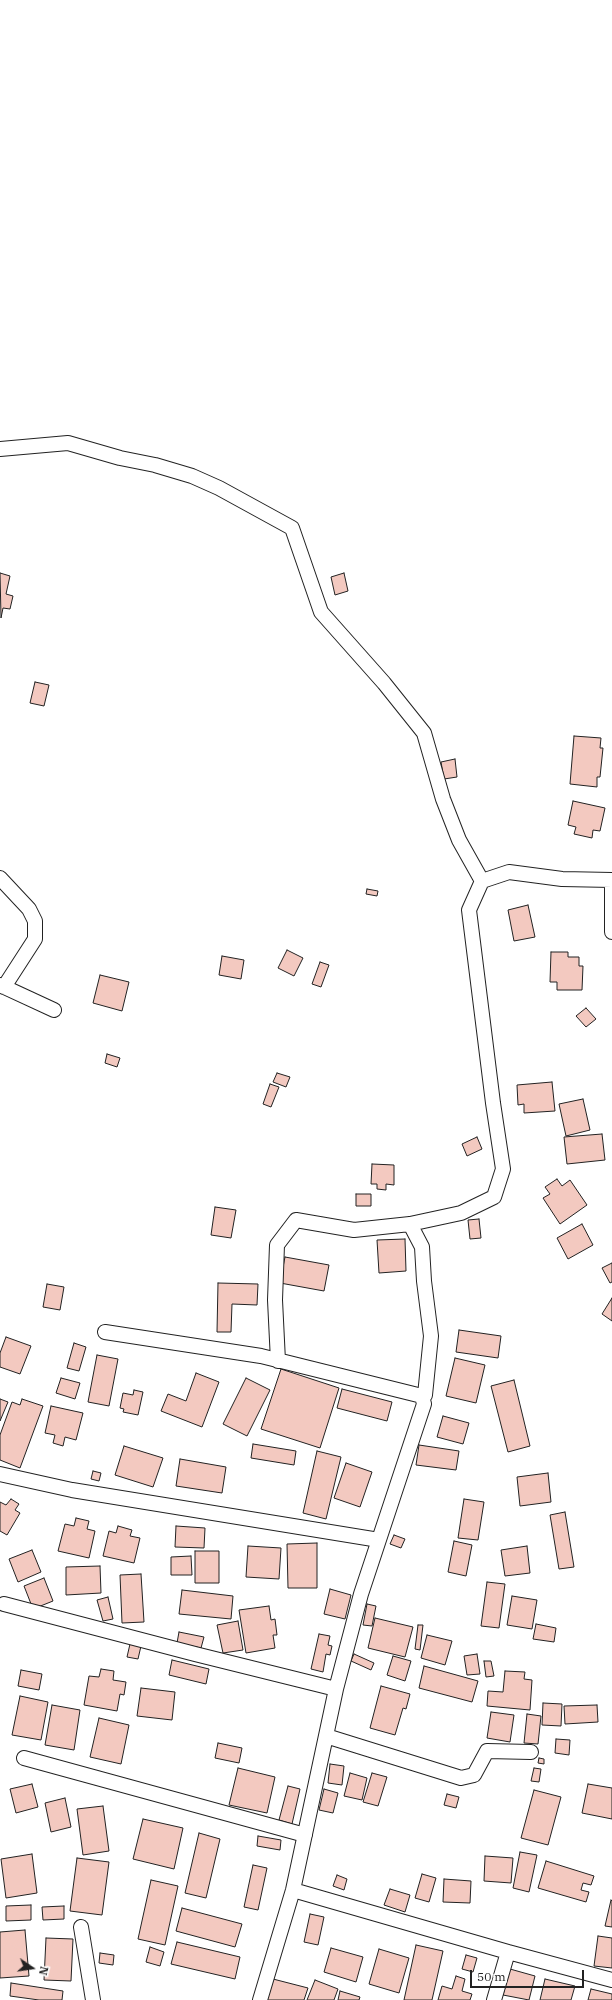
<!DOCTYPE html>
<style>
body{margin:0}
#map{position:relative;width:612px;height:2000px;overflow:hidden;background:#fff;font-family:"IBM Plex Serif",serif}
canvas{display:block}
.north{position:absolute;left:12px;top:1948px;width:40px;height:40px;-webkit-text-stroke:3px #fff;paint-order:stroke;rotate:103deg;font-size:11px;font-weight:700;line-height:16px;text-align:center;color:#222}
.north::after{content:'';display:block;margin:auto;width:14px;height:18px;background:#222;clip-path:polygon(50% 0,100% 100%,50% 72%,0 100%)}
.scale{position:absolute;left:470px;top:1970px;width:114px;height:18px;box-sizing:border-box;border:2px solid #222;border-top:0;padding-left:5px;font-size:12px;line-height:14px;white-space:nowrap;color:#222;-webkit-text-stroke:3px #fff;paint-order:stroke}
</style>
<div id="map">
<canvas width="612" height="2000"></canvas>
<div class="north">N</div>
<div class="scale">50 m</div>
</div>
<script>
const g = document.querySelector('canvas').getContext('2d');
g.lineJoin = 'round';
function fill(path, color) {
  g.fillStyle = color;
  g.fill(path, 'evenodd');
}
function shape(rows) {
  const path = new Path2D();
  for (const r of rows) {
    path.moveTo(r[0], r[1]);
    for (let i = 2; i < r.length; i += 2) path.lineTo(r[i], r[i + 1]);
  }
  return path;
}
function strokePath(path, color, width, dash) {
  g.strokeStyle = color;
  g.lineWidth = width;
  g.lineCap = dash ? 'butt' : 'round';
  g.setLineDash(dash || []);
  g.stroke(path);
}
const building = shape([
 [0,573,10,576,6,594,13,596,10,609,3,608,1,618,0,573],
 [344,573,348,591,335,595,331,577,344,573],
 [35,682,49,685,44,706,30,703,35,682],
 [574,736,601,738,600,748,603,748,600,777,597,777,597,787,570,784,574,736],
 [455,759,457,777,444,779,441,762,455,759],
 [573,801,605,808,600,831,593,830,592,838,574,834,576,827,568,825,573,801],
 [367,889,378,891,377,896,366,894,367,889],
 [528,905,535,937,514,941,508,910,528,905],
 [287,950,303,958,294,976,278,968,287,950],
 [551,952,568,952,568,957,579,957,579,966,583,966,582,990,557,990,557,982,550,982,551,952],
 [222,956,244,960,241,979,219,975,222,956],
 [320,962,329,965,321,987,312,984,320,962],
 [100,975,129,982,122,1011,93,1003,100,975],
 [586,1008,596,1019,586,1027,576,1016,586,1008],
 [107,1054,120,1058,117,1067,105,1063,107,1054],
 [277,1073,290,1077,286,1087,273,1082,277,1073],
 [552,1082,555,1111,524,1113,524,1104,518,1105,517,1085,552,1082],
 [270,1084,279,1087,271,1107,263,1104,270,1084],
 [583,1099,590,1130,566,1136,559,1104,583,1099],
 [602,1134,605,1160,567,1164,564,1137,602,1134],
 [477,1137,482,1149,467,1156,462,1144,477,1137],
 [372,1164,394,1165,394,1185,386,1184,386,1190,377,1189,377,1184,371,1184,372,1164],
 [557,1179,562,1186,570,1180,587,1205,560,1224,543,1198,550,1194,545,1187,557,1179],
 [356,1194,371,1194,371,1206,356,1206,356,1194],
 [215,1207,236,1210,231,1238,211,1235,215,1207],
 [479,1219,481,1238,470,1239,468,1220,479,1219],
 [582,1224,593,1245,568,1259,557,1238,582,1224],
 [405,1239,406,1271,379,1273,377,1240,405,1239],
 [285,1257,329,1265,324,1291,280,1283,285,1257],
 [612,1263,612,1282,610,1283,602,1268,612,1263],
 [218,1283,258,1284,257,1305,232,1304,231,1332,217,1332,218,1283],
 [47,1284,64,1287,60,1310,43,1307,47,1284],
 [612,1298,612,1321,602,1314,612,1298],
 [459,1330,501,1336,498,1358,456,1352,459,1330],
 [6,1337,31,1346,20,1374,0,1367,0,1353,6,1337],
 [74,1343,86,1347,79,1371,67,1368,74,1343],
 [97,1355,118,1359,109,1406,88,1402,97,1355],
 [455,1358,485,1365,476,1403,446,1396,455,1358],
 [281,1369,339,1388,320,1448,261,1429,281,1369],
 [196,1373,219,1382,202,1427,161,1411,168,1394,186,1401,196,1373],
 [61,1378,80,1383,75,1399,56,1393,61,1378],
 [246,1378,270,1390,247,1436,223,1424,246,1378],
 [514,1380,530,1446,508,1452,491,1386,514,1380],
 [342,1389,392,1402,387,1421,337,1408,342,1389],
 [134,1390,143,1392,138,1415,123,1412,124,1409,120,1408,123,1393,133,1395,134,1390],
 [0,1399,8,1402,0,1421,0,1399],
 [22,1399,43,1406,20,1468,0,1460,0,1435,12,1402,20,1405,22,1399],
 [51,1406,83,1413,76,1440,65,1437,63,1446,53,1443,55,1435,45,1433,51,1406],
 [443,1416,469,1423,463,1444,437,1437,443,1416],
 [253,1444,296,1451,294,1465,251,1458,253,1444],
 [419,1445,459,1451,456,1470,416,1465,419,1445],
 [124,1446,163,1458,153,1487,115,1475,124,1446],
 [317,1451,341,1457,326,1519,303,1513,317,1451],
 [180,1459,226,1467,222,1493,176,1486,180,1459],
 [346,1463,372,1472,360,1507,334,1498,346,1463],
 [93,1471,101,1473,99,1481,91,1479,93,1471],
 [548,1473,551,1502,520,1506,517,1477,548,1473],
 [11,1499,19,1504,15,1510,20,1513,7,1535,0,1531,0,1502,6,1505,11,1499],
 [464,1499,484,1502,478,1540,458,1538,464,1499],
 [565,1512,574,1567,559,1569,550,1515,565,1512],
 [76,1518,89,1521,87,1529,95,1531,89,1558,58,1551,65,1524,74,1526,76,1518],
 [118,1526,132,1530,130,1536,140,1538,134,1563,103,1556,109,1531,116,1533,118,1526],
 [176,1526,205,1528,204,1548,175,1547,176,1526],
 [394,1535,405,1539,401,1548,390,1544,394,1535],
 [454,1541,472,1545,466,1576,448,1572,454,1541],
 [317,1543,317,1588,288,1588,287,1544,317,1543],
 [248,1546,281,1548,279,1579,246,1577,248,1546],
 [527,1546,530,1573,505,1576,501,1550,527,1546],
 [32,1550,41,1572,18,1582,9,1559,32,1550],
 [195,1551,219,1551,219,1583,195,1583,195,1551],
 [191,1556,192,1575,171,1575,171,1557,191,1556],
 [100,1566,101,1593,66,1595,66,1567,100,1566],
 [141,1574,144,1622,122,1623,120,1575,141,1574],
 [44,1578,53,1601,33,1609,24,1586,44,1578],
 [487,1582,505,1584,499,1628,481,1626,487,1582],
 [330,1589,351,1595,345,1619,324,1614,330,1589],
 [182,1590,233,1596,231,1619,179,1614,182,1590],
 [512,1596,537,1600,532,1629,507,1625,512,1596],
 [108,1597,113,1619,103,1621,97,1600,108,1597],
 [367,1604,376,1606,372,1626,363,1625,367,1604],
 [269,1606,271,1620,275,1619,277,1635,273,1635,275,1648,246,1653,239,1610,269,1606],
 [375,1618,413,1627,405,1657,368,1648,375,1618],
 [238,1621,243,1650,223,1653,217,1625,238,1621],
 [536,1624,556,1628,554,1642,533,1639,536,1624],
 [418,1625,423,1625,420,1650,415,1649,418,1625],
 [179,1632,204,1637,201,1648,177,1643,179,1632],
 [319,1634,330,1636,328,1645,332,1646,330,1655,326,1654,323,1672,311,1669,319,1634],
 [427,1635,452,1641,445,1665,421,1658,427,1635],
 [130,1644,141,1646,138,1659,127,1657,130,1644],
 [354,1654,374,1663,371,1670,351,1661,354,1654],
 [477,1654,480,1674,467,1675,464,1656,477,1654],
 [393,1656,411,1661,405,1681,387,1675,393,1656],
 [172,1660,209,1669,206,1684,169,1675,172,1660],
 [484,1661,491,1661,494,1676,486,1677,484,1661],
 [424,1666,478,1681,472,1702,419,1688,424,1666],
 [101,1669,114,1671,113,1680,126,1682,124,1695,120,1694,117,1711,84,1705,89,1676,99,1677,101,1669],
 [21,1670,42,1674,39,1690,18,1686,21,1670],
 [505,1671,525,1672,524,1679,532,1680,530,1710,487,1706,488,1691,503,1692,505,1671],
 [381,1686,410,1694,406,1709,403,1708,395,1735,370,1728,381,1686],
 [141,1688,175,1692,172,1720,137,1716,141,1688],
 [20,1696,48,1702,41,1740,12,1735,20,1696],
 [543,1703,562,1704,561,1726,542,1725,543,1703],
 [52,1705,80,1710,74,1750,45,1745,52,1705],
 [597,1705,598,1722,565,1724,564,1706,597,1705],
 [491,1712,514,1715,510,1742,487,1738,491,1712],
 [527,1714,541,1716,538,1744,524,1743,527,1714],
 [99,1718,129,1725,121,1764,90,1757,99,1718],
 [556,1739,570,1740,569,1755,555,1753,556,1739],
 [218,1743,242,1748,239,1763,215,1758,218,1743],
 [539,1758,544,1759,544,1764,538,1763,539,1758],
 [330,1764,344,1766,342,1785,328,1783,330,1764],
 [238,1768,275,1777,267,1813,229,1805,238,1768],
 [534,1768,541,1769,539,1782,531,1781,534,1768],
 [350,1773,367,1778,362,1800,344,1796,350,1773],
 [372,1773,387,1777,378,1806,363,1802,372,1773],
 [32,1784,38,1807,16,1813,10,1789,32,1784],
 [588,1784,612,1788,612,1819,582,1813,588,1784],
 [288,1786,300,1789,292,1824,279,1820,288,1786],
 [324,1789,338,1793,333,1813,319,1810,324,1789],
 [534,1790,561,1797,548,1845,521,1838,534,1790],
 [447,1794,459,1797,456,1808,444,1805,447,1794],
 [65,1798,71,1827,51,1832,45,1803,65,1798],
 [103,1806,109,1851,83,1855,77,1809,103,1806],
 [143,1819,183,1828,174,1869,133,1859,143,1819],
 [199,1833,220,1839,206,1898,185,1893,199,1833],
 [258,1836,281,1840,280,1850,257,1846,258,1836],
 [520,1852,537,1855,529,1892,513,1888,520,1852],
 [32,1854,37,1893,6,1898,1,1859,32,1854],
 [485,1856,513,1858,511,1883,484,1881,485,1856],
 [77,1858,109,1862,102,1915,70,1911,77,1858],
 [546,1861,594,1876,591,1885,583,1883,581,1890,589,1892,586,1902,538,1888,546,1861],
 [253,1865,267,1868,258,1910,244,1907,253,1865],
 [422,1874,436,1878,429,1902,415,1898,422,1874],
 [337,1875,347,1879,344,1890,333,1886,337,1875],
 [444,1879,471,1881,470,1903,443,1902,444,1879],
 [151,1880,178,1886,165,1945,138,1939,151,1880],
 [390,1889,410,1895,405,1912,384,1905,390,1889],
 [611,1900,612,1901,612,1927,605,1926,611,1900],
 [31,1905,31,1920,6,1921,6,1906,31,1905],
 [64,1906,64,1919,43,1920,42,1907,64,1906],
 [182,1908,242,1924,235,1947,176,1931,182,1908],
 [310,1914,324,1917,318,1945,304,1942,310,1914],
 [25,1930,29,1976,0,1978,0,1932,25,1930],
 [598,1936,612,1938,612,1968,594,1966,598,1936],
 [46,1938,73,1939,71,1981,44,1980,46,1938],
 [177,1942,240,1957,235,1979,171,1964,177,1942],
 [416,1945,443,1951,432,2000,404,2000,416,1945],
 [150,1947,164,1952,160,1966,146,1962,150,1947],
 [331,1948,363,1957,356,1982,324,1972,331,1948],
 [379,1949,409,1958,399,1993,369,1984,379,1949],
 [100,1953,114,1955,113,1965,99,1963,100,1953],
 [466,1955,477,1958,473,1972,462,1969,466,1955],
 [510,1969,535,1976,529,2000,503,1995,510,1969],
 [456,1976,465,1979,462,1991,472,1994,470,2000,438,2000,442,1986,452,1989,456,1976],
 [273,1979,308,1988,304,2000,267,2000,273,1979],
 [545,1979,575,1986,571,2000,540,2000,545,1979],
 [315,1980,338,1989,334,2000,307,2000,315,1980],
 [11,1983,63,1991,62,2000,39,2000,10,1996,11,1983],
 [591,1989,612,1994,612,2000,588,2000,591,1989],
 [340,1991,360,1997,359,2000,338,2000,340,1991]
]);
fill(building, '#f3c9c0');
strokePath(building, '#222', 1);
const street = shape([
 [0,449,68,443,120,458,155,465,192,476,219,488,292,528,321,612,384,683,424,733,443,799,459,840,482,881],
 [0,878,29,909,35,921,35,939,4,987],
 [612,880,612,932],
 [0,985,54,1010],
 [410,1224,422,1247,424,1281,431,1336,425,1395,422,1396],
 [105,1332,261,1356,422,1396,424,1404,361,1594,336,1689,293,1890,260,2000],
 [278,1361,275,1300,277,1245,296,1220,354,1230,410,1224,461,1213,494,1197,503,1169,493,1103,469,910,482,881,509,872,562,879,612,880],
 [0,1474,72,1490,379,1540],
 [4,1604,195,1654,336,1689],
 [326,1736,461,1778,474,1775,487,1751,531,1752],
 [24,1758,305,1835],
 [293,1890,508,1952,612,1980],
 [81,1927,93,2000],
 [494,2000,508,1952]
]);
strokePath(street, '#222', 16);
strokePath(street, '#fff', 14);
</script>
